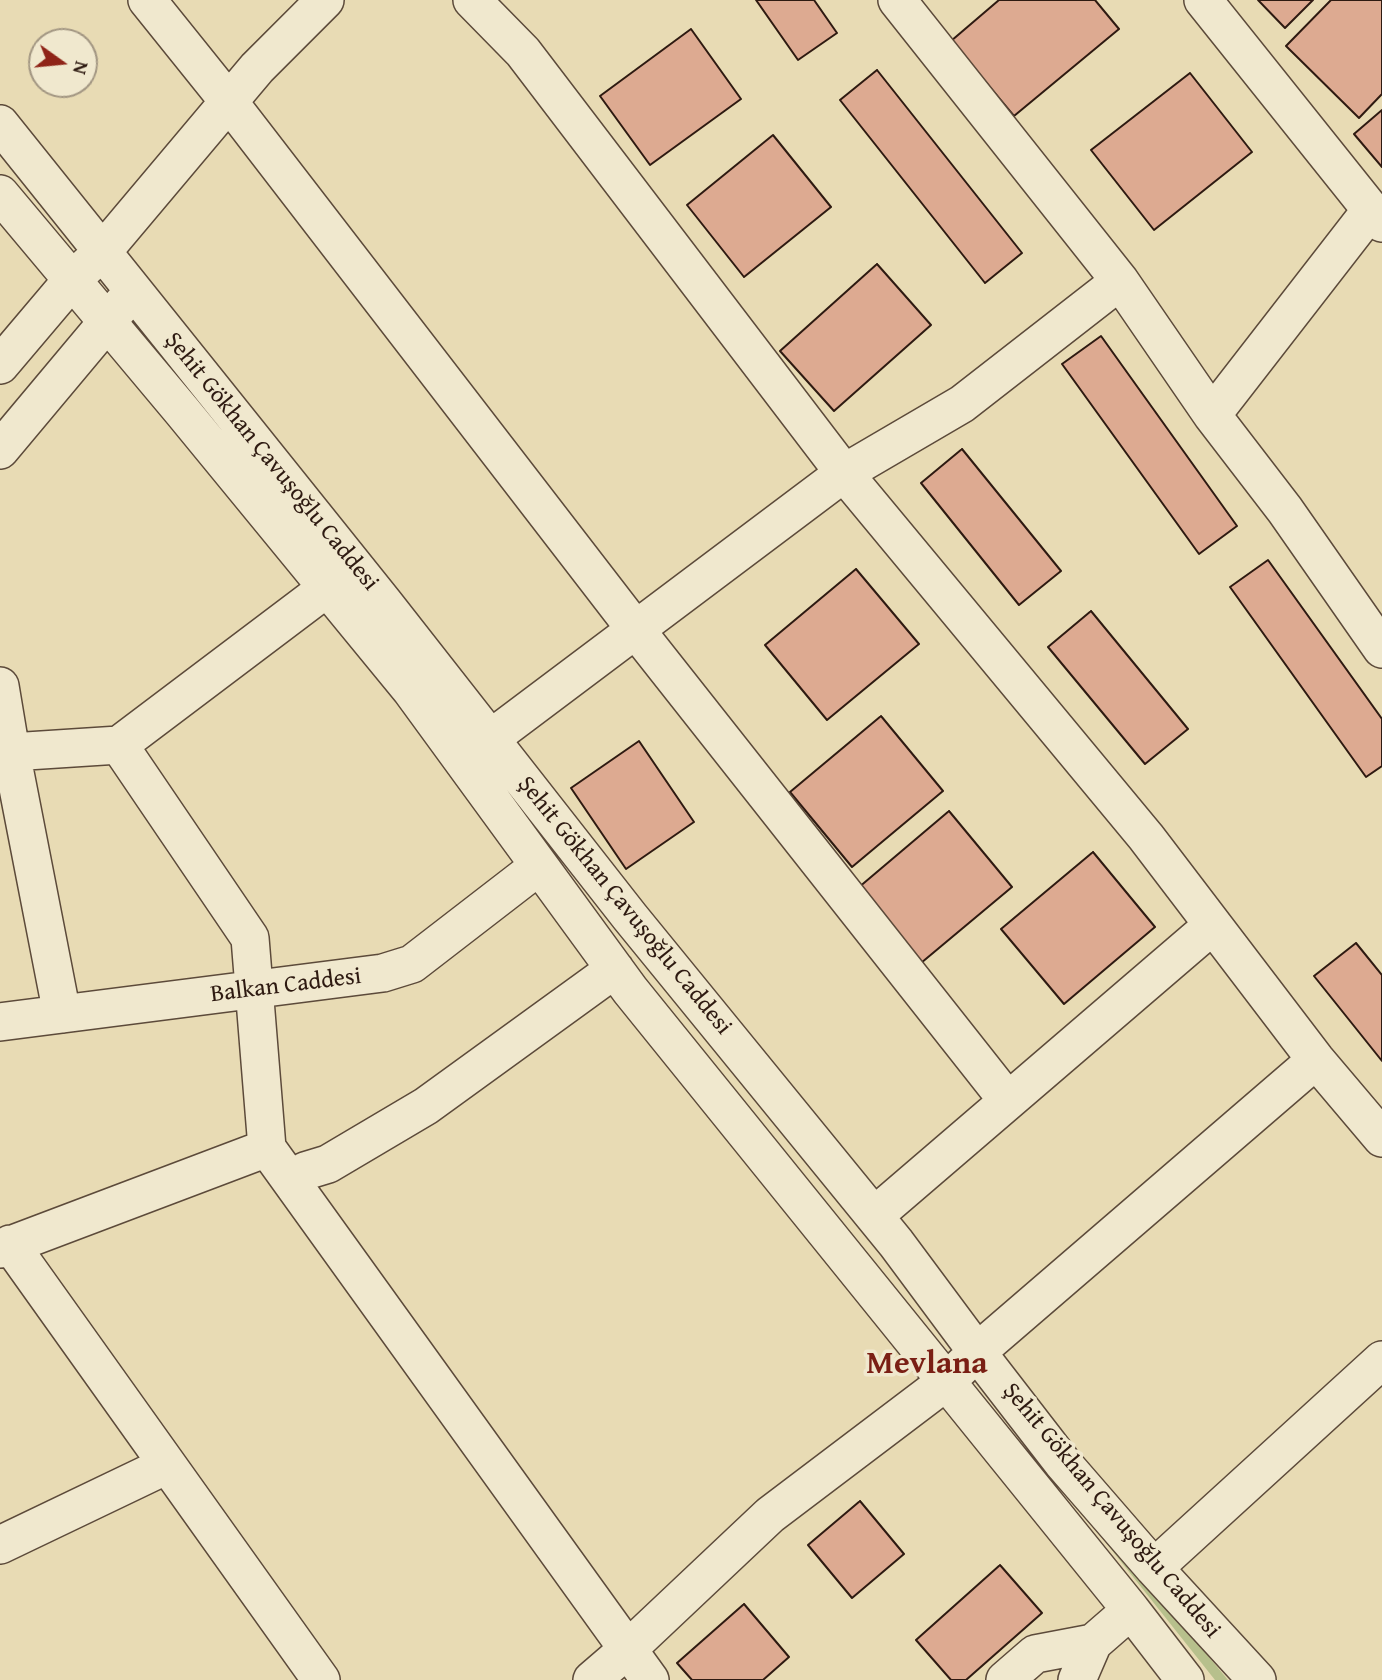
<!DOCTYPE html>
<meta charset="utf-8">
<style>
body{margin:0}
#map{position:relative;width:1382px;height:1680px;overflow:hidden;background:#e8dbb4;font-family:"Gentium Book Plus",serif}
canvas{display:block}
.north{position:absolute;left:28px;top:28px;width:70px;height:70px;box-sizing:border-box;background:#f0e8ce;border:2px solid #a29682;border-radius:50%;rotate:105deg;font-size:19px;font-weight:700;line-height:28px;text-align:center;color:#2e1a11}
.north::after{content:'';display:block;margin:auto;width:24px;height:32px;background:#8f2418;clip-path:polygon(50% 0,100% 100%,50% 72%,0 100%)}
</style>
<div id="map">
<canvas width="1382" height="1680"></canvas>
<div class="north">N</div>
</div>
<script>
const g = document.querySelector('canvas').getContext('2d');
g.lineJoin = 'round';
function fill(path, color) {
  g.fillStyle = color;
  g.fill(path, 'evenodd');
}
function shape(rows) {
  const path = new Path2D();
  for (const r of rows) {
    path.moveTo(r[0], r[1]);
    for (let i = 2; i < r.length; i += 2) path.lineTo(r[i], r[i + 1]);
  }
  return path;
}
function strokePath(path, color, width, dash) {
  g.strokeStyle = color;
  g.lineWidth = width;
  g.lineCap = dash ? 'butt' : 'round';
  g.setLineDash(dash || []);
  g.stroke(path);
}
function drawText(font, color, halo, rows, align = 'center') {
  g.font = font + ' "Gentium Book Plus",serif';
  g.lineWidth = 7;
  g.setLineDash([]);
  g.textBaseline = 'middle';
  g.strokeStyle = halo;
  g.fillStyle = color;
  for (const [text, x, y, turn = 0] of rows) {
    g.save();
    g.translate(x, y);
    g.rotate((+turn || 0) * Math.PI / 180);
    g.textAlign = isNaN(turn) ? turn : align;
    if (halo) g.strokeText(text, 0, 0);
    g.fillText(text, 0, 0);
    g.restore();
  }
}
fill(shape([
 [975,1378,1020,1429,1228,1680,1215,1680]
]), '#b7c08c');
const building = shape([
 [756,0,814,0,837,33,798,60,756,0],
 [999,0,1095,0,1119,29,1014,116,951,41,999,0],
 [1258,0,1313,0,1285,28,1258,0],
 [1331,0,1382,0,1382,94,1359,118,1286,46,1331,0],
 [691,29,741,99,650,165,600,96,691,29],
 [877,70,1022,253,985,283,840,100,877,70],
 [1190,73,1252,152,1154,230,1091,150,1190,73],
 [1382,110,1382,167,1354,134,1382,110],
 [773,135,831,207,744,277,687,205,773,135],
 [877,264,931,325,834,411,780,351,877,264],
 [1101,336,1237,526,1199,554,1062,364,1101,336],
 [962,449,1061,571,1019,605,921,483,962,449],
 [1268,560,1382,719,1382,766,1366,777,1230,587,1268,560],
 [856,569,919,644,827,720,765,645,856,569],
 [1091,611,1188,729,1145,764,1048,647,1091,611],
 [881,716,943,791,852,867,790,792,881,716],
 [639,741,694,822,626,869,571,788,639,741],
 [949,811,1012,887,921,963,858,888,949,811],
 [1093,852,1155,927,1064,1004,1001,929,1093,852],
 [1356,943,1382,975,1382,1061,1314,976,1356,943],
 [860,1501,904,1554,852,1598,808,1545,860,1501],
 [1000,1565,1042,1613,966,1680,951,1680,916,1640,1000,1565],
 [744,1604,789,1657,763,1680,692,1680,677,1663,744,1604]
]);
fill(building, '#ddaa91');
strokePath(building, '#2e1a11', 2);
const minor = shape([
 [147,0,229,102,636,630,1008,1101],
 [472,0,523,52,844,473,1146,837,1316,1060,1382,1138],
 [897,0,1120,281,1212,415,1285,510,1382,649],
 [1203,0,1371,210],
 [0,124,384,603,630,917,896,1243,977,1352,1062,1462,1154,1568,1257,1680],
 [0,194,182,411,411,690,630,990,1131,1610,1185,1680],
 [0,365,72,280,103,251,257,68,325,0],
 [1212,415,1371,210,1382,223],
 [0,450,123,303],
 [0,686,11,752,119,745],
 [490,739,844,473,962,404,1120,281],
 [11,752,62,1014],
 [0,1022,383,973,412,964,539,866],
 [267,1148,650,1680],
 [293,1184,305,1171,328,1164,426,1106,615,969],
 [874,1216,1213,925],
 [10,1244,321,1680],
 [0,1249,267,1148,250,938,119,745,327,588],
 [0,1545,167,1465],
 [1154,1568,1382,1360],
 [592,1680,628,1649,770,1515,947,1381,977,1352,1316,1060],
 [1005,1680,1035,1654,1093,1643,1131,1610],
 [1077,1680,1093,1643]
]);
strokePath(minor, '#5c4a3a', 40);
strokePath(minor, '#f0e8ce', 37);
drawText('24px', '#2e1a11', '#f0e8ce', [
 ["Şehit Gökhan Çavuşoğlu Caddesi",271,462,51],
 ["Şehit Gökhan Çavuşoğlu Caddesi",624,906,51],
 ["Balkan Caddesi",286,986,-7],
 ["Şehit Gökhan Çavuşoğlu Caddesi",1111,1511,50]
]);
drawText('bold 32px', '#7a1f14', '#f0e8ce', [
 ["Mevlana",927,1365]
]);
</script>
